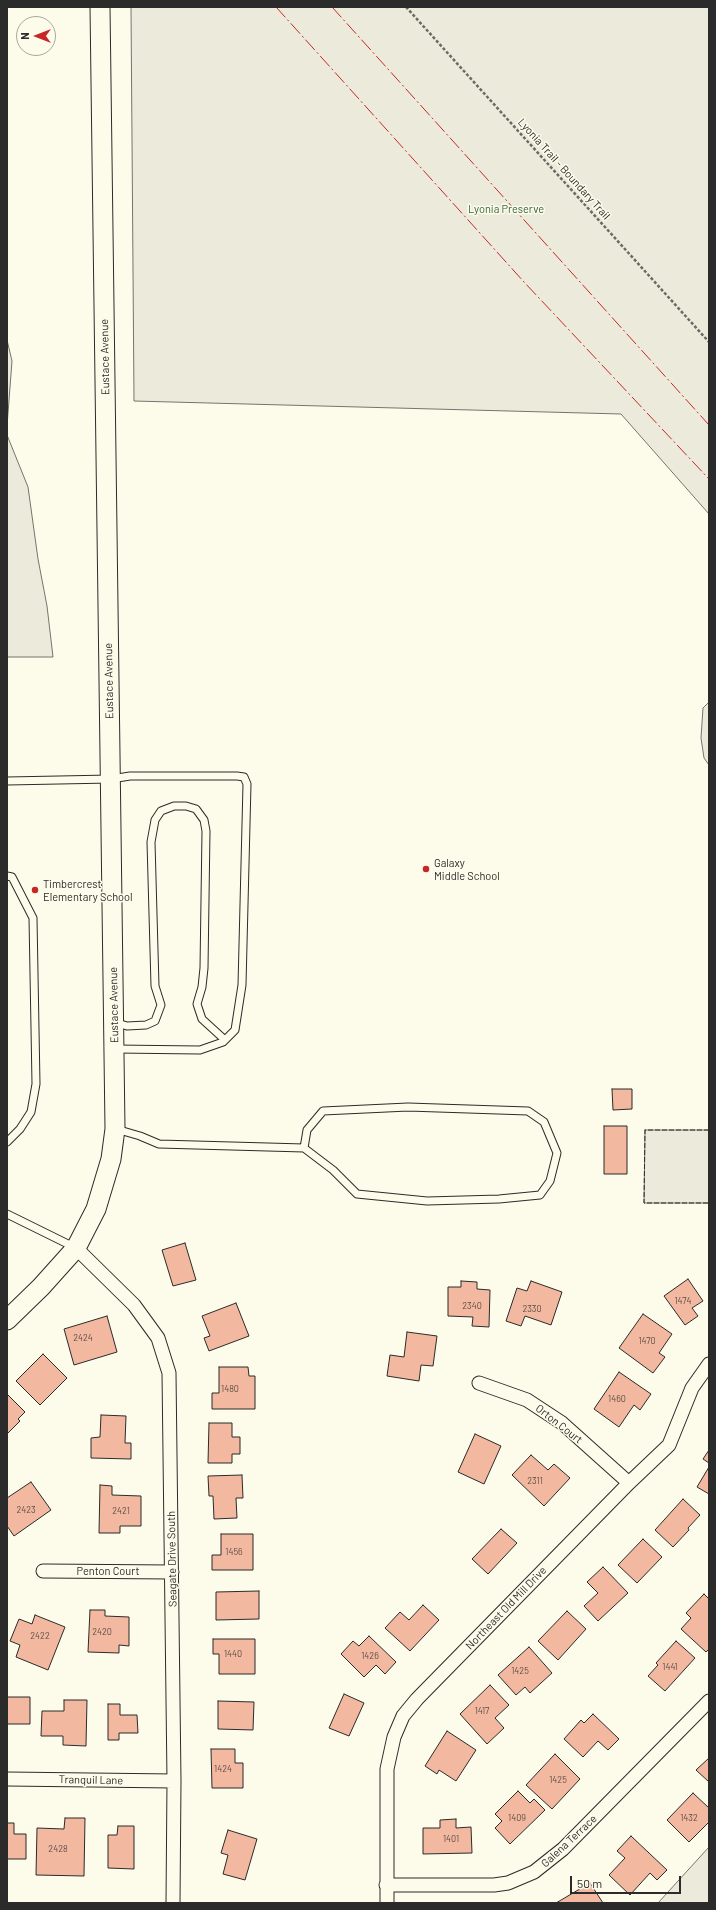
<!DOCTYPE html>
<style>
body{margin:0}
#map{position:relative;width:716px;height:1910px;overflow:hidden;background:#fdfbea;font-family:Barlow,sans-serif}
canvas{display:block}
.frame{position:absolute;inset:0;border:8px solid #2b2b2b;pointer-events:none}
.north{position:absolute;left:16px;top:16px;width:40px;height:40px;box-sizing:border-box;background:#fdfbea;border:1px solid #a9a89e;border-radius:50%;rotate:270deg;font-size:11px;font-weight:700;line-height:16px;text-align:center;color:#2b2b2b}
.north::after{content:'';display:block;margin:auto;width:14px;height:18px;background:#c62828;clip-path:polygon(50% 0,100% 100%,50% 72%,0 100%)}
.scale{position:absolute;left:570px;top:1876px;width:111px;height:18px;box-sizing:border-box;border:2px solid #2b2b2b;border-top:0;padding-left:5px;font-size:12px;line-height:14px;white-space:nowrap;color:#2b2b2b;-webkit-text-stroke:3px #fdfbea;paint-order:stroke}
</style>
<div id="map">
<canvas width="716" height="1910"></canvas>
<div class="frame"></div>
<div class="north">N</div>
<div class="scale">50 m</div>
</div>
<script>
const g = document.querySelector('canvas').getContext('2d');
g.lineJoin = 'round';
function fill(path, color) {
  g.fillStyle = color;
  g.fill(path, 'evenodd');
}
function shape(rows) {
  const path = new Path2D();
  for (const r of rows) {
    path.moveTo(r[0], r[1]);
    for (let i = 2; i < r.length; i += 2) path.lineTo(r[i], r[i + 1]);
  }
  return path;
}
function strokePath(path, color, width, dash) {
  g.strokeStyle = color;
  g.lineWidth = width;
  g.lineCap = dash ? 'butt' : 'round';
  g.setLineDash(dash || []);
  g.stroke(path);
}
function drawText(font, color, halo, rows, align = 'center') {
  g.font = font + ' Barlow,sans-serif';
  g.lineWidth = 3;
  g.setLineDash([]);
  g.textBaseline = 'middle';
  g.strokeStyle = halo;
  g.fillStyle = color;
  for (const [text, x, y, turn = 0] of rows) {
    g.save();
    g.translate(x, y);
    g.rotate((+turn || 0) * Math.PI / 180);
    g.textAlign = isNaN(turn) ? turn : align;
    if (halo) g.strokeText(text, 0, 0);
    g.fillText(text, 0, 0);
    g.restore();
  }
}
const green = shape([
 [131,7,709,7,709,514,621,414,134,401,131,7],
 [7,340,12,361,7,426,7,340],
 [7,435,28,487,38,559,47,606,53,657,7,657,7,435],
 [709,702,709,765,704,758,701,738,703,708,709,702],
 [645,1130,709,1130,709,1203,644,1203,645,1130],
 [709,1847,709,1903,658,1903,709,1847]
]);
fill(green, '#ecebdb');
strokePath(green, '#74746e', 1);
const building = shape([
 [612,1089,632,1089,632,1109,613,1110,612,1089],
 [604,1126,627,1126,627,1174,604,1174,604,1126],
 [185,1243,196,1280,173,1286,162,1250,185,1243],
 [688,1279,703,1301,692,1308,698,1316,685,1325,664,1296,688,1279],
 [461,1281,477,1282,477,1289,490,1290,489,1327,472,1326,473,1317,448,1316,448,1287,461,1287,461,1281],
 [531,1281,562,1292,551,1325,525,1316,521,1326,506,1321,517,1288,527,1291,531,1281],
 [236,1303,249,1336,209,1351,204,1338,210,1336,202,1316,236,1303],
 [643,1314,672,1334,659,1353,665,1357,653,1373,619,1348,643,1314],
 [107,1316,117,1352,74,1365,64,1329,107,1316],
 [407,1332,437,1336,433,1366,421,1365,419,1381,387,1376,390,1355,404,1357,407,1332],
 [43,1354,67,1378,40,1405,16,1381,43,1354],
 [219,1367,248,1367,249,1376,255,1376,255,1409,212,1409,212,1393,219,1393,219,1367],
 [619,1372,651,1394,640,1410,634,1405,619,1427,594,1409,619,1372],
 [7,1394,25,1412,18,1419,20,1421,7,1434,7,1394],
 [101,1415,126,1416,125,1443,131,1443,131,1459,91,1458,91,1438,100,1437,101,1415],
 [209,1423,232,1423,232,1437,240,1437,240,1454,232,1454,232,1463,208,1463,209,1423],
 [475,1434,501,1446,484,1484,458,1472,475,1434],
 [709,1450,709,1463,703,1459,709,1450],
 [531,1455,548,1470,554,1464,570,1478,544,1506,512,1475,531,1455],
 [709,1467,709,1494,697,1487,709,1467],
 [242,1475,243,1498,236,1498,237,1518,214,1519,213,1496,209,1496,208,1476,242,1475],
 [31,1482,51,1510,14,1536,7,1526,7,1498,31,1482],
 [100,1485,112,1486,112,1495,141,1496,141,1526,120,1526,120,1533,99,1533,100,1485],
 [683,1499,700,1515,688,1528,689,1530,673,1547,655,1530,683,1499],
 [501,1529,517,1543,488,1574,472,1559,501,1529],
 [221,1534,253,1534,253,1570,212,1570,212,1555,221,1555,221,1534],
 [643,1539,662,1557,637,1583,618,1565,643,1539],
 [603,1567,628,1593,598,1621,584,1606,598,1593,587,1582,603,1567],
 [259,1591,259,1619,216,1620,216,1592,259,1591],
 [704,1594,709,1599,709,1649,706,1652,681,1629,691,1618,686,1613,704,1594],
 [423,1605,439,1620,410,1651,385,1628,400,1612,409,1620,423,1605],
 [90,1610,105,1610,105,1616,129,1617,129,1646,119,1645,119,1653,88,1652,90,1610],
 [567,1611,586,1629,558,1660,538,1641,567,1611],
 [35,1615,65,1627,48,1670,16,1657,20,1645,10,1641,19,1619,32,1624,35,1615],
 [369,1636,396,1662,385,1674,376,1665,364,1677,341,1654,353,1641,359,1646,369,1636],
 [213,1639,255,1639,255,1674,219,1674,219,1654,213,1654,213,1639],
 [676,1641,695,1658,665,1691,648,1676,658,1665,656,1663,676,1641],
 [529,1647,552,1673,530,1693,525,1687,516,1695,498,1675,529,1647],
 [490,1685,509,1705,495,1718,504,1728,487,1744,460,1714,490,1685],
 [344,1694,364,1703,349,1736,329,1728,344,1694],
 [7,1697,30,1697,30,1724,7,1724,7,1697],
 [64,1700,87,1700,86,1746,63,1745,63,1736,41,1736,42,1711,64,1711,64,1700],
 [218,1701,254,1702,253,1730,218,1729,218,1701],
 [108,1704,120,1704,120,1715,137,1715,138,1733,119,1733,119,1740,108,1740,108,1704],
 [593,1714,619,1739,608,1750,598,1741,583,1757,564,1739,581,1720,584,1723,593,1714],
 [447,1731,476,1750,456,1781,439,1770,437,1774,425,1766,447,1731],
 [211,1749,235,1749,235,1763,243,1763,243,1788,212,1788,211,1749],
 [555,1754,580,1779,552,1809,526,1785,555,1754],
 [709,1758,709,1782,696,1770,709,1758],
 [518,1791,530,1803,534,1799,545,1810,510,1844,495,1828,502,1821,495,1814,518,1791],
 [693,1793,709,1808,709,1822,689,1842,667,1820,693,1793],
 [65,1818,85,1818,84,1876,36,1875,37,1828,64,1829,65,1818],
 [456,1819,456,1828,471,1827,472,1853,423,1854,423,1828,440,1828,440,1820,456,1819],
 [7,1823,14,1823,14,1834,26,1834,26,1859,7,1859,7,1823],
 [118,1826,134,1826,134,1869,108,1868,108,1835,117,1835,118,1826],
 [228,1830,257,1839,245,1880,223,1874,228,1855,221,1853,228,1830],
 [631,1836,667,1870,657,1880,650,1873,630,1895,609,1875,625,1858,617,1851,631,1836],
 [590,1883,603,1903,556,1903,590,1883]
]);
fill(building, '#f2b8a0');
strokePath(building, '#2b2b2b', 1);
const lane = shape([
 [7,781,111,779,130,776,237,776,244,777,247,784,242,985,235,1030,223,1042,200,1050,115,1049],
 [7,876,12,877,33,918,36,1084,31,1112,20,1129,7,1142],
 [114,1022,127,1026,146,1025,155,1021,161,1005,155,986,151,842,155,820,161,811,174,806,186,806,196,809,204,820,206,831,204,968,202,987,197,1004,202,1019,225,1040],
 [116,1129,140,1136,159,1144,304,1148,333,1170,357,1194,427,1201,499,1199,540,1195,550,1181,557,1153,544,1122,528,1111,408,1107,323,1111,307,1130,304,1148],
 [7,1214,76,1248]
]);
const street = shape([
 [76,1248,134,1305,158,1338,169,1373,174,1781,173,1903],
 [479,1383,527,1400,562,1423,629,1483],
 [43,1571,172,1572],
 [7,1779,174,1781],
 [386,1885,494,1885,508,1883,534,1872,563,1849,709,1701],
 [387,1903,387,1769,394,1737,403,1716,417,1699,629,1483,669,1445,692,1388,709,1364]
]);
const secondary = shape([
 [7,1320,41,1287,76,1248,96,1209,111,1159,115,1129,100,7]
]);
strokePath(lane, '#2b2b2b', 9);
strokePath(street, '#2b2b2b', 15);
strokePath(secondary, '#2b2b2b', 21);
strokePath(shape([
 [406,7,709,342]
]), '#6a6964', 2.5, [3, 2]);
strokePath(lane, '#fdfbea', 7);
strokePath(street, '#fdfbea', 13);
strokePath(secondary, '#fdfbea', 19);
strokePath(shape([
 [709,1130,645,1130,644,1203,709,1203]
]), '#2b2b2b', 1, [5, 2]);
strokePath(shape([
 [276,7,524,282,709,479],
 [332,7,709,425]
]), '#c62828', 1, [14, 3, 2, 3]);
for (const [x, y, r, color] of [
 [426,869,4,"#c62828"],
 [35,890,4,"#c62828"]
]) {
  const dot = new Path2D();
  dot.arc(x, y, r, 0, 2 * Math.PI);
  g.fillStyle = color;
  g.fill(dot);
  strokePath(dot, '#fdfbea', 1.5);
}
drawText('9px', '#5d4e48', null, [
 ["1474",683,1301],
 ["2340",472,1306],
 ["2330",532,1309],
 ["2424",83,1338],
 ["1470",647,1341],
 ["1480",230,1389],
 ["1460",617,1399],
 ["2311",535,1481],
 ["2423",26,1510],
 ["2421",121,1511],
 ["1456",234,1552],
 ["2420",102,1632],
 ["2422",40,1636],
 ["1440",233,1654],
 ["1426",370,1656],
 ["1441",670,1667],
 ["1425",520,1671],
 ["1417",482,1711],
 ["1424",223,1769],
 ["1425",558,1780],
 ["1409",517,1818],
 ["1432",689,1818],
 ["1401",451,1839],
 ["2428",58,1849]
]);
drawText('11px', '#2b2b2b', '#fdfbea', [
 ["Lyonia Trail - Boundary Trail",564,169,48],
 ["Eustace Avenue",105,357,-91],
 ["Eustace Avenue",109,681,-91],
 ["Eustace Avenue",114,1005,-91],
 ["Orton Court",559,1424,38],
 ["Seagate Drive South",172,1559,-91],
 ["Penton Court",108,1571],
 ["Northeast Old Mill Drive",506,1608,-46],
 ["Tranquil Lane",91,1780,1],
 ["Galena Terrace",569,1841,-43]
]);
drawText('11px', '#34623c', '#fdfbea', [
 ["Lyonia Preserve",506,209]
]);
drawText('11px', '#2b2b2b', '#fdfbea', [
 ["Galaxy",434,863],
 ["Middle School",434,876],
 ["Timbercrest",43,884],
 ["Elementary School",43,897]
], 'left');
</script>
